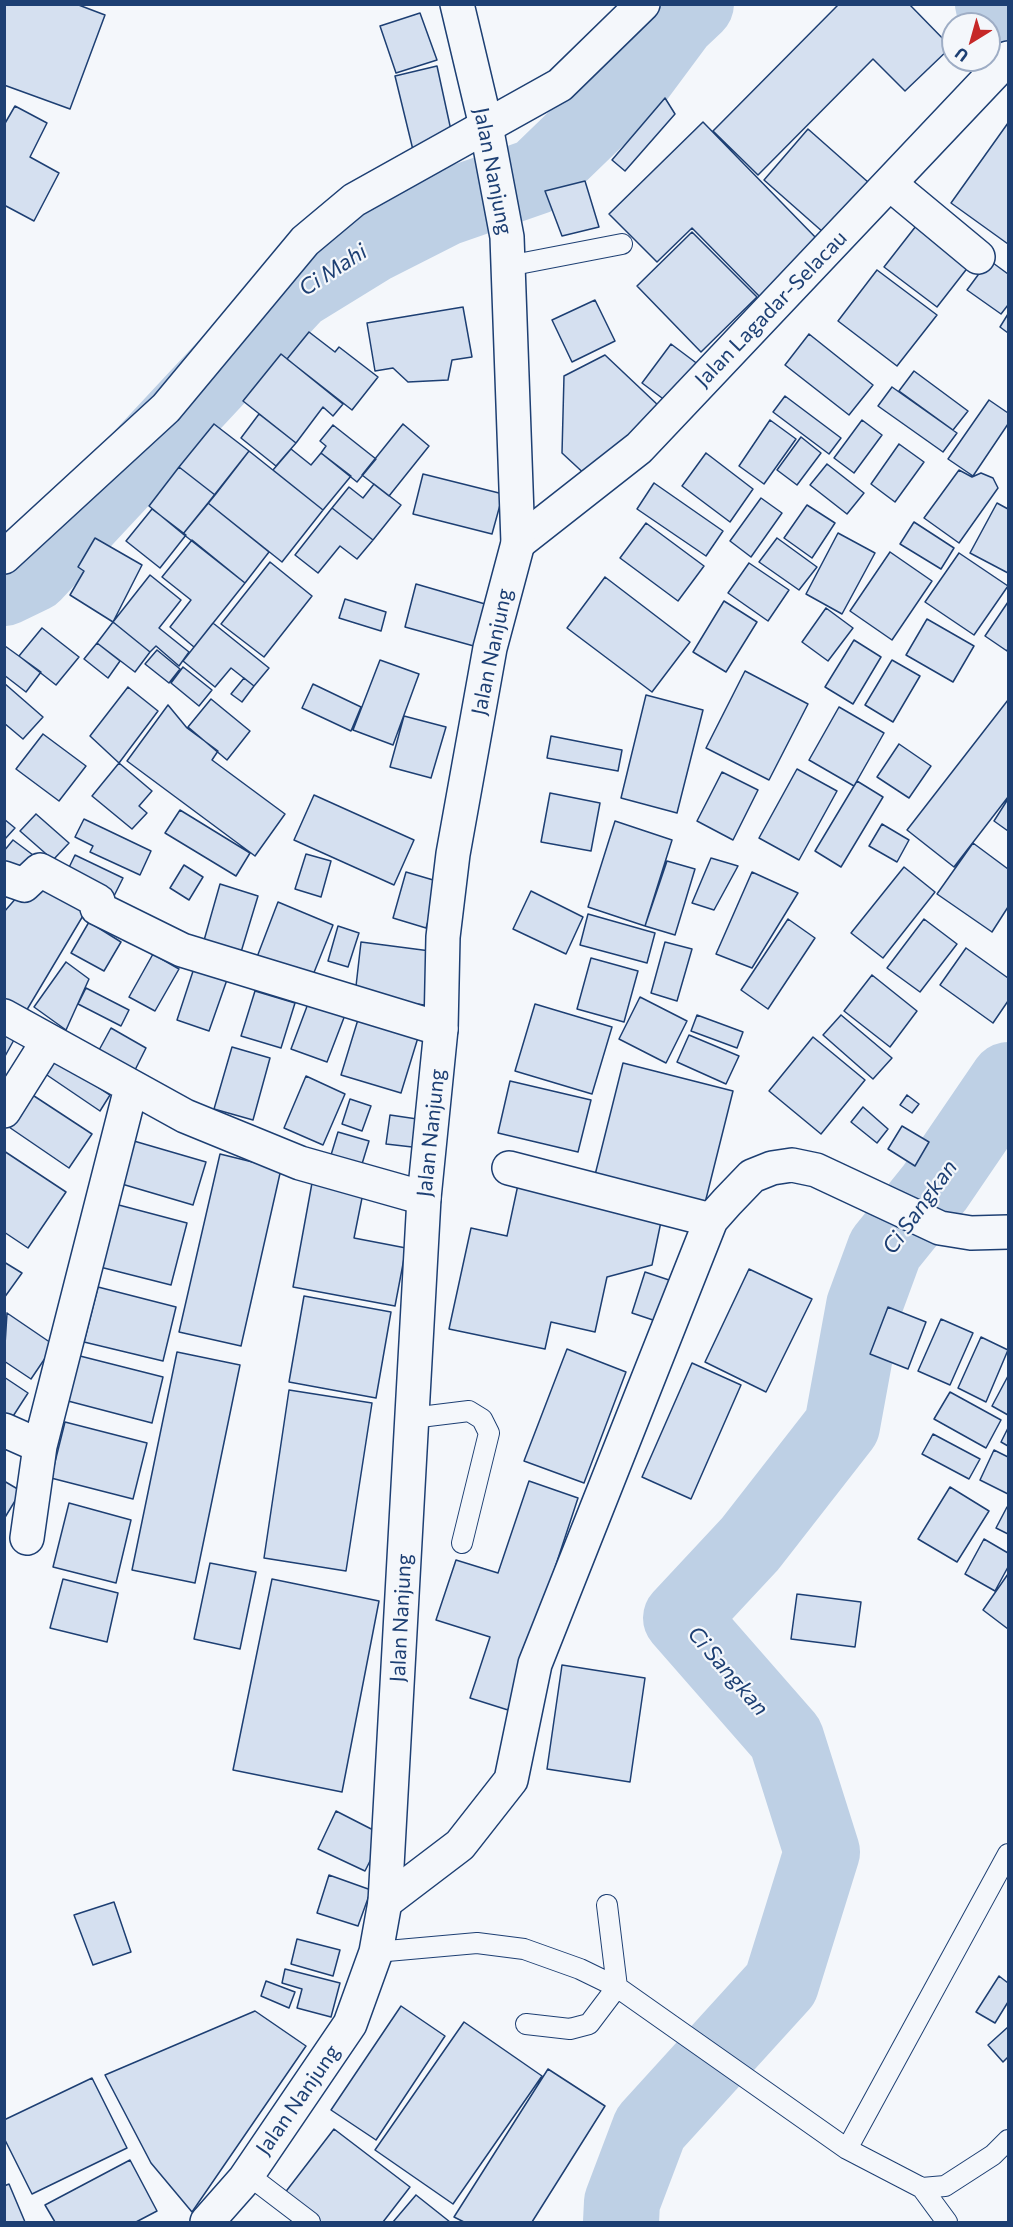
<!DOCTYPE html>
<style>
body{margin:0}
#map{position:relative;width:1013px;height:2227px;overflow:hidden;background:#f4f7fb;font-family:Commissioner,sans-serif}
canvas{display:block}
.frame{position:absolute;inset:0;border:6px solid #1d3f73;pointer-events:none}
.north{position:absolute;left:941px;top:12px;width:60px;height:60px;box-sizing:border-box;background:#f4f7fb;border:2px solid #9eadc5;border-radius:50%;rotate:217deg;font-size:16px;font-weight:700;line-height:24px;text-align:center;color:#1d3f73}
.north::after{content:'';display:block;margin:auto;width:21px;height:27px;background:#c62828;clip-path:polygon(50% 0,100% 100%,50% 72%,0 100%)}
</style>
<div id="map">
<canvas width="1013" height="2227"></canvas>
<div class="frame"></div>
<div class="north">U</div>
</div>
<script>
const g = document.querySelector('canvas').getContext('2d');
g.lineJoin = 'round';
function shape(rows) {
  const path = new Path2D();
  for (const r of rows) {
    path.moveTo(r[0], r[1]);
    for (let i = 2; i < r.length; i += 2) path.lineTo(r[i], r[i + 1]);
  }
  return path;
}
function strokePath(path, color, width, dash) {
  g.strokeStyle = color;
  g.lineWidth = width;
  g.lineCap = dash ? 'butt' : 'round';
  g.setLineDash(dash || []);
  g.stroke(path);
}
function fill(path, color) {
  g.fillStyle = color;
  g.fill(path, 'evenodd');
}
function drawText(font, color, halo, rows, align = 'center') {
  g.font = font + ' Commissioner,sans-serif';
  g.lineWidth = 4.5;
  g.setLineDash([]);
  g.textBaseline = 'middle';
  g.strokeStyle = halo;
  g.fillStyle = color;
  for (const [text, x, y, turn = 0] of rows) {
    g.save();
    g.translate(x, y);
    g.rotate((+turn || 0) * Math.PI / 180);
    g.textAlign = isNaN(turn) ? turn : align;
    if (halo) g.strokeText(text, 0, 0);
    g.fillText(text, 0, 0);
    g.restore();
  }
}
strokePath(shape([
 [993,4,1008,16],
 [4,588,33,574,296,292,374,244,445,208,537,176,629,87,678,21,696,4],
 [621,2222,622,2202,650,2128,781,1984,822,1852,786,1738,681,1618,750,1544,842,1426,864,1306,885,1249,935,1187,1008,1080]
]), '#bed0e5', 76);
const building = shape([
 [4,4,76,4,105,15,70,109,4,85,4,4],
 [839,4,909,4,951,47,905,91,873,59,758,175,713,131,839,4],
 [420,13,437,60,396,73,380,26,420,13],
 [437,66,452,135,413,150,395,76,437,66],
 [665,98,675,114,625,171,612,160,665,98],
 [15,106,47,123,30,157,59,173,34,221,4,205,4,125,15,106],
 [703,122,819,241,761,298,692,228,657,262,609,214,703,122],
 [1008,123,1008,244,951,203,1008,123],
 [808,129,877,190,832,240,764,180,808,129],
 [585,181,599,227,562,236,545,191,585,181],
 [916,226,969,266,937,307,884,267,916,226],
 [692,232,757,297,701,352,637,286,692,232],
 [989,260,1008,274,1008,305,1001,314,967,290,989,260],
 [877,270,937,315,897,366,838,321,877,270],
 [595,300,615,341,572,362,552,320,595,300],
 [463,307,472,357,452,360,448,380,408,382,393,368,375,371,367,323,463,307],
 [1008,314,1008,333,1000,327,1008,314],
 [309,332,335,352,339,347,378,377,352,410,287,359,309,332],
 [809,334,873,385,849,415,785,365,809,334],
 [671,344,703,368,674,407,642,383,671,344],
 [281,354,343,404,333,416,323,407,296,443,243,401,281,354],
 [605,355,660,407,590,479,562,453,564,376,605,355],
 [914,371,968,411,953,430,899,391,914,371],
 [892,387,957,433,943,452,878,406,892,387],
 [785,396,841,438,829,454,773,412,785,396],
 [989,400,1008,413,1008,424,973,476,948,459,989,400],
 [259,414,296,443,276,466,241,438,259,414],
 [770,420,796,439,764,484,739,466,770,420],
 [862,420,882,435,854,473,834,458,862,420],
 [214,424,249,451,215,495,179,467,214,424],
 [403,424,429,446,389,496,362,475,403,424],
 [333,425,376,459,357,482,321,453,326,446,320,441,333,425],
 [801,437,821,453,797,485,777,470,801,437],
 [899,444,924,462,895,502,871,484,899,444],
 [291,449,311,465,321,453,351,476,323,510,273,470,291,449],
 [249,451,323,510,282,562,208,503,249,451],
 [706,453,753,489,730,522,682,486,706,453],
 [827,464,864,493,847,514,810,485,827,464],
 [179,467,215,495,183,534,149,506,179,467],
 [959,470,972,477,981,473,993,478,998,488,959,543,924,518,959,470],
 [423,474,503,494,492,534,413,514,423,474],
 [654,483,723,531,706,556,637,509,654,483],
 [374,484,401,505,373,540,332,508,349,487,363,498,374,484],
 [761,498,782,513,751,557,730,541,761,498],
 [208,503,269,552,245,583,183,534,208,503],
 [997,503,1008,509,1008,573,970,553,997,503],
 [807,505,835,523,812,558,784,538,807,505],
 [332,508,373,540,357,559,340,546,318,573,295,555,332,508],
 [152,509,186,535,160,568,126,541,152,509],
 [914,522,954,548,941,569,900,544,914,522],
 [646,523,704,566,678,601,620,558,646,523],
 [838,533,875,553,842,614,806,594,838,533],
 [95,538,142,565,113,622,70,595,84,571,78,567,95,538],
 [777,538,817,567,799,590,759,562,777,538],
 [192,540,245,583,194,647,170,627,191,600,162,577,192,540],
 [890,552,932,581,892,640,850,611,890,552],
 [959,553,1008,586,974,635,925,602,959,553],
 [270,562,312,596,264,657,221,624,270,562],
 [749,563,789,590,768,621,728,593,749,563],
 [150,575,181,600,159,628,189,652,179,666,156,646,150,652,113,622,150,575],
 [605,577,690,642,652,692,567,628,605,577],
 [416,584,492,606,481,648,405,627,416,584],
 [345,599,386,612,381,631,339,618,345,599],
 [724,601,757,622,726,672,693,652,724,601],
 [1008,602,1008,648,1007,651,985,636,1008,602],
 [826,608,853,628,828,661,802,642,826,608],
 [927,619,974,646,953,682,906,655,927,619],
 [113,622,150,652,135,672,97,643,113,622],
 [213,623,269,668,254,686,231,668,215,687,183,661,213,623],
 [42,628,79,657,56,685,19,656,42,628],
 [854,640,881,657,853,704,825,687,854,640],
 [97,643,120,661,108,678,84,659,97,643],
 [5,646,41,672,26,692,4,675,5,646],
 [157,650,180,669,169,683,145,664,157,650],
 [380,660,419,674,393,745,353,730,380,660],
 [892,660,920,676,893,722,865,705,892,660],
 [183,667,212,690,199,706,171,683,183,667],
 [745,671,808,704,769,780,706,748,745,671],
 [244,678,254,686,242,702,231,694,244,678],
 [4,683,43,717,23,739,4,723,4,683],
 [313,684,361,707,351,731,302,708,313,684],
 [128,687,158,711,119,763,90,736,128,687],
 [646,695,703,710,677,813,621,798,646,695],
 [211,699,250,731,227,760,188,727,211,699],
 [1008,700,1008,797,954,867,907,830,1008,700],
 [168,705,187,728,218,751,212,760,285,814,255,856,127,761,168,705],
 [839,707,884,733,854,786,809,760,839,707],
 [404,716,446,727,431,778,390,767,404,716],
 [43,734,86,766,59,801,16,769,43,734],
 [551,736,622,750,618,771,547,758,551,736],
 [899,744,931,766,909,798,877,777,899,744],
 [119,763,152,791,139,806,147,813,132,829,92,796,119,763],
 [797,769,837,791,799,860,759,838,797,769],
 [722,772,758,790,733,840,697,821,722,772],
 [857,781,883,797,841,867,815,851,857,781],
 [550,793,600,803,591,851,541,842,550,793],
 [314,795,414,840,394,885,294,840,314,795],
 [1008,799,1008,831,994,821,1008,799],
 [180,810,250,853,236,876,165,833,180,810],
 [36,814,69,843,53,860,20,831,36,814],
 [4,819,15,828,4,840,4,819],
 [84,819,151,851,140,875,90,852,93,846,75,837,84,819],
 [615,821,672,840,645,926,588,907,615,821],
 [882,824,909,840,897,862,869,846,882,824],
 [13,840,41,861,25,881,4,864,4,851,13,840],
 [973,843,1008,869,1008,907,992,932,937,894,973,843],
 [306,854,331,861,321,897,295,889,306,854],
 [75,855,123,878,110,904,63,880,75,855],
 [711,858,738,866,714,910,692,903,711,858],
 [667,861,695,869,675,935,645,926,667,861],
 [184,865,203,877,189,900,170,888,184,865],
 [904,867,935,892,883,958,851,933,904,867],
 [406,872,440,882,426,928,393,918,406,872],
 [752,872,798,893,752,968,716,954,752,872],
 [41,875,90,904,25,1013,4,999,4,912,24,889,41,875],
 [220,884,258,896,238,962,201,951,220,884],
 [531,891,583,917,566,954,513,929,531,891],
 [278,902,333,925,311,980,257,957,278,902],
 [588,914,655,933,647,963,580,945,588,914],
 [788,919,815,938,768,1009,741,990,788,919],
 [924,919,957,944,920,992,887,968,924,919],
 [89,922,121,942,104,971,71,953,89,922],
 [338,926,359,933,348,967,328,961,338,926],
 [361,942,438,952,431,1006,355,995,361,942],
 [665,942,692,949,677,1001,651,993,665,942],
 [966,948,1008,978,1008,1001,993,1023,940,985,966,948],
 [153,954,179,969,155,1011,129,997,153,954],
 [591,958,638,971,624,1022,577,1009,591,958],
 [66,962,89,979,66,1030,34,1007,66,962],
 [196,962,229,974,209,1031,177,1020,196,962],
 [872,975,917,1011,890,1047,844,1011,872,975],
 [86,988,129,1010,121,1026,78,1004,86,988],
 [255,991,295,1003,281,1048,241,1036,255,991],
 [640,997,687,1021,666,1063,619,1039,640,997],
 [309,1001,345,1015,327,1062,291,1049,309,1001],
 [535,1004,612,1027,592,1094,515,1071,535,1004],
 [360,1013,420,1031,401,1093,341,1075,360,1013],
 [697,1015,743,1032,737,1048,691,1031,697,1015],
 [841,1015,892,1058,873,1079,823,1035,841,1015],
 [111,1028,146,1048,134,1072,98,1052,111,1028],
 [4,1032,15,1038,4,1058,4,1032],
 [689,1035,739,1056,726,1084,677,1062,689,1035],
 [813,1037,865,1080,821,1134,769,1091,813,1037],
 [232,1047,270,1058,253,1120,214,1109,232,1047],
 [51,1056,110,1095,100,1111,41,1071,51,1056],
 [623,1063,733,1091,704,1207,594,1179,623,1063],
 [306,1076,345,1094,323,1145,284,1128,306,1076],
 [510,1081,591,1100,578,1152,498,1133,510,1081],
 [28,1092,92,1134,69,1168,6,1125,28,1092],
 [907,1095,919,1104,912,1113,900,1105,907,1095],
 [350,1099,371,1106,362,1131,342,1124,350,1099],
 [863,1107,888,1129,877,1143,851,1122,863,1107],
 [390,1115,424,1120,421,1148,386,1144,390,1115],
 [902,1126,929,1142,915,1166,888,1149,902,1126],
 [338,1132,369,1141,362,1164,331,1155,338,1132],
 [127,1139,206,1162,193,1205,115,1182,127,1139],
 [4,1151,66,1192,28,1248,4,1232,4,1151],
 [220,1154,281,1169,241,1346,179,1332,220,1154],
 [519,1180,663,1212,652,1265,607,1277,595,1332,551,1322,545,1349,449,1329,471,1228,507,1236,519,1180],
 [312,1183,363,1193,354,1238,406,1248,395,1306,293,1287,312,1183],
 [115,1204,187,1223,171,1285,100,1267,115,1204],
 [4,1262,22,1273,4,1298,4,1262],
 [749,1269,812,1299,766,1392,705,1362,749,1269],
 [645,1272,672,1281,659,1322,632,1313,645,1272],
 [98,1287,176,1307,163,1361,84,1342,98,1287],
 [304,1296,391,1312,376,1398,289,1382,304,1296],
 [888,1307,926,1322,908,1369,870,1354,888,1307],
 [7,1313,54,1345,31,1379,4,1361,7,1313],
 [941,1319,973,1333,950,1385,918,1371,941,1319],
 [981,1337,1008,1350,986,1402,958,1388,981,1337],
 [567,1349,626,1372,584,1483,524,1461,567,1349],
 [177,1352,240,1365,195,1583,132,1570,177,1352],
 [80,1356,163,1377,152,1423,68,1401,80,1356],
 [692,1363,741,1385,691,1499,642,1477,692,1363],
 [1008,1376,1008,1415,992,1406,1008,1376],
 [4,1377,28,1393,8,1424,4,1421,4,1377],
 [289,1390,372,1403,346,1571,264,1558,289,1390],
 [950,1392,1001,1420,986,1448,934,1419,950,1392],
 [65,1422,147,1443,133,1499,51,1478,65,1422],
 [1008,1428,1008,1446,1001,1442,1008,1428],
 [933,1434,980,1459,969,1479,922,1454,933,1434],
 [994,1450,1008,1457,1008,1494,980,1480,994,1450],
 [4,1481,21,1491,4,1519,4,1481],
 [529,1481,578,1498,508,1710,470,1698,490,1637,436,1620,456,1560,498,1573,529,1481],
 [950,1487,989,1511,957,1562,918,1539,950,1487],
 [69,1503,131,1520,116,1583,53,1567,69,1503],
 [1007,1507,1008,1508,1008,1534,996,1528,1007,1507],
 [984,1539,1008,1553,1008,1567,995,1591,965,1574,984,1539],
 [210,1563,256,1572,240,1649,194,1639,210,1563],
 [1008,1574,1008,1629,983,1610,1008,1574],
 [63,1579,118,1593,107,1642,50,1628,63,1579],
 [272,1579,379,1601,342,1792,233,1770,272,1579],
 [797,1594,861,1602,855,1647,791,1639,797,1594],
 [562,1665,645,1678,630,1782,547,1769,562,1665],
 [336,1811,383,1835,365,1871,318,1849,336,1811],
 [329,1875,371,1890,358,1926,317,1913,329,1875],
 [114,1902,131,1952,93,1965,74,1915,114,1902],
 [297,1939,340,1950,333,1976,291,1964,297,1939],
 [285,1969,340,1983,331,2017,297,2008,302,1989,282,1983,285,1969],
 [999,1976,1008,1983,1008,2002,995,2023,976,2012,999,1976],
 [266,1981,295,1992,289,2008,261,1996,266,1981],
 [401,2006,445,2036,376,2140,331,2110,401,2006],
 [255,2011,306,2046,192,2212,151,2163,105,2075,255,2011],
 [464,2022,542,2076,453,2204,375,2150,464,2022],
 [1008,2027,1008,2057,1003,2062,988,2045,1008,2027],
 [548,2069,605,2106,532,2222,464,2222,454,2217,548,2069],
 [92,2078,127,2148,32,2194,4,2138,4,2120,92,2078],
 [334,2129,410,2187,383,2222,321,2222,284,2194,334,2129],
 [130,2160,157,2211,136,2222,55,2222,45,2205,130,2160],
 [9,2184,25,2222,4,2222,4,2186,9,2184],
 [416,2195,450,2222,393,2222,416,2195]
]);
fill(building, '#d5e0f0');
strokePath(building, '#1d3f73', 1.5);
const service = shape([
 [508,266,622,244],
 [412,1418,469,1411,482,1419,489,1433,462,1543],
 [376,1952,477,1943,524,1949,580,1969,617,1987,847,2149,922,2188,945,2186,993,2155,1008,2140],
 [526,2024,570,2029,589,2024,617,1987,607,1905],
 [847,2149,1008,1854],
 [247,2174,310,2222],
 [922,2188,947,2222]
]);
const minor = shape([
 [890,184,978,257],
 [4,557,166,408,305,241,354,200,560,85,643,4],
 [4,878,24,885,40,870,98,901,97,908,182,950,441,1029],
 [4,1016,185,1116,300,1163,424,1198],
 [4,1111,48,1041],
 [509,1168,711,1220],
 [4,1430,40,1446],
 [27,1538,40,1446,131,1088]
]);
const tertiary = shape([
 [518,543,639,448,1008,58],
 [385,1902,460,1845,511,1780,535,1664,711,1220,727,1202,752,1176,772,1168,792,1165,816,1170,940,1228,971,1233,1008,1232]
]);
const primary = shape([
 [207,2222,244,2180,350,2024,376,1952,385,1902,424,1198,441,1029,443,937,453,854,490,648,518,543,507,237,486,126,457,4]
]);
strokePath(service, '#1d3f73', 22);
strokePath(minor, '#1d3f73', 36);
strokePath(tertiary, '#1d3f73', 36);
strokePath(primary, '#1d3f73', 36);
strokePath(service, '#f4f7fb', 20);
strokePath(minor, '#f4f7fb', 33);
strokePath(tertiary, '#f4f7fb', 33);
strokePath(primary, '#f4f7fb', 33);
drawText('21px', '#1d3f73', '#f4f7fb', [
 ["Jalan Nanjung",493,171,79],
 ["Jalan Lagadar-Selacau",771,309,-46],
 ["Jalan Nanjung",492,652,-78],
 ["Jalan Nanjung",431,1133,-84],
 ["Jalan Nanjung",401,1618,-87],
 ["Jalan Nanjung",298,2100,-55]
]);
drawText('italic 22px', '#1d3f73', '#f4f7fb', [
 ["Ci Mahi",333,270,-33],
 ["Ci Sangkan",920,1207,-54],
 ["Ci Sangkan",728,1671,49]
]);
</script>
